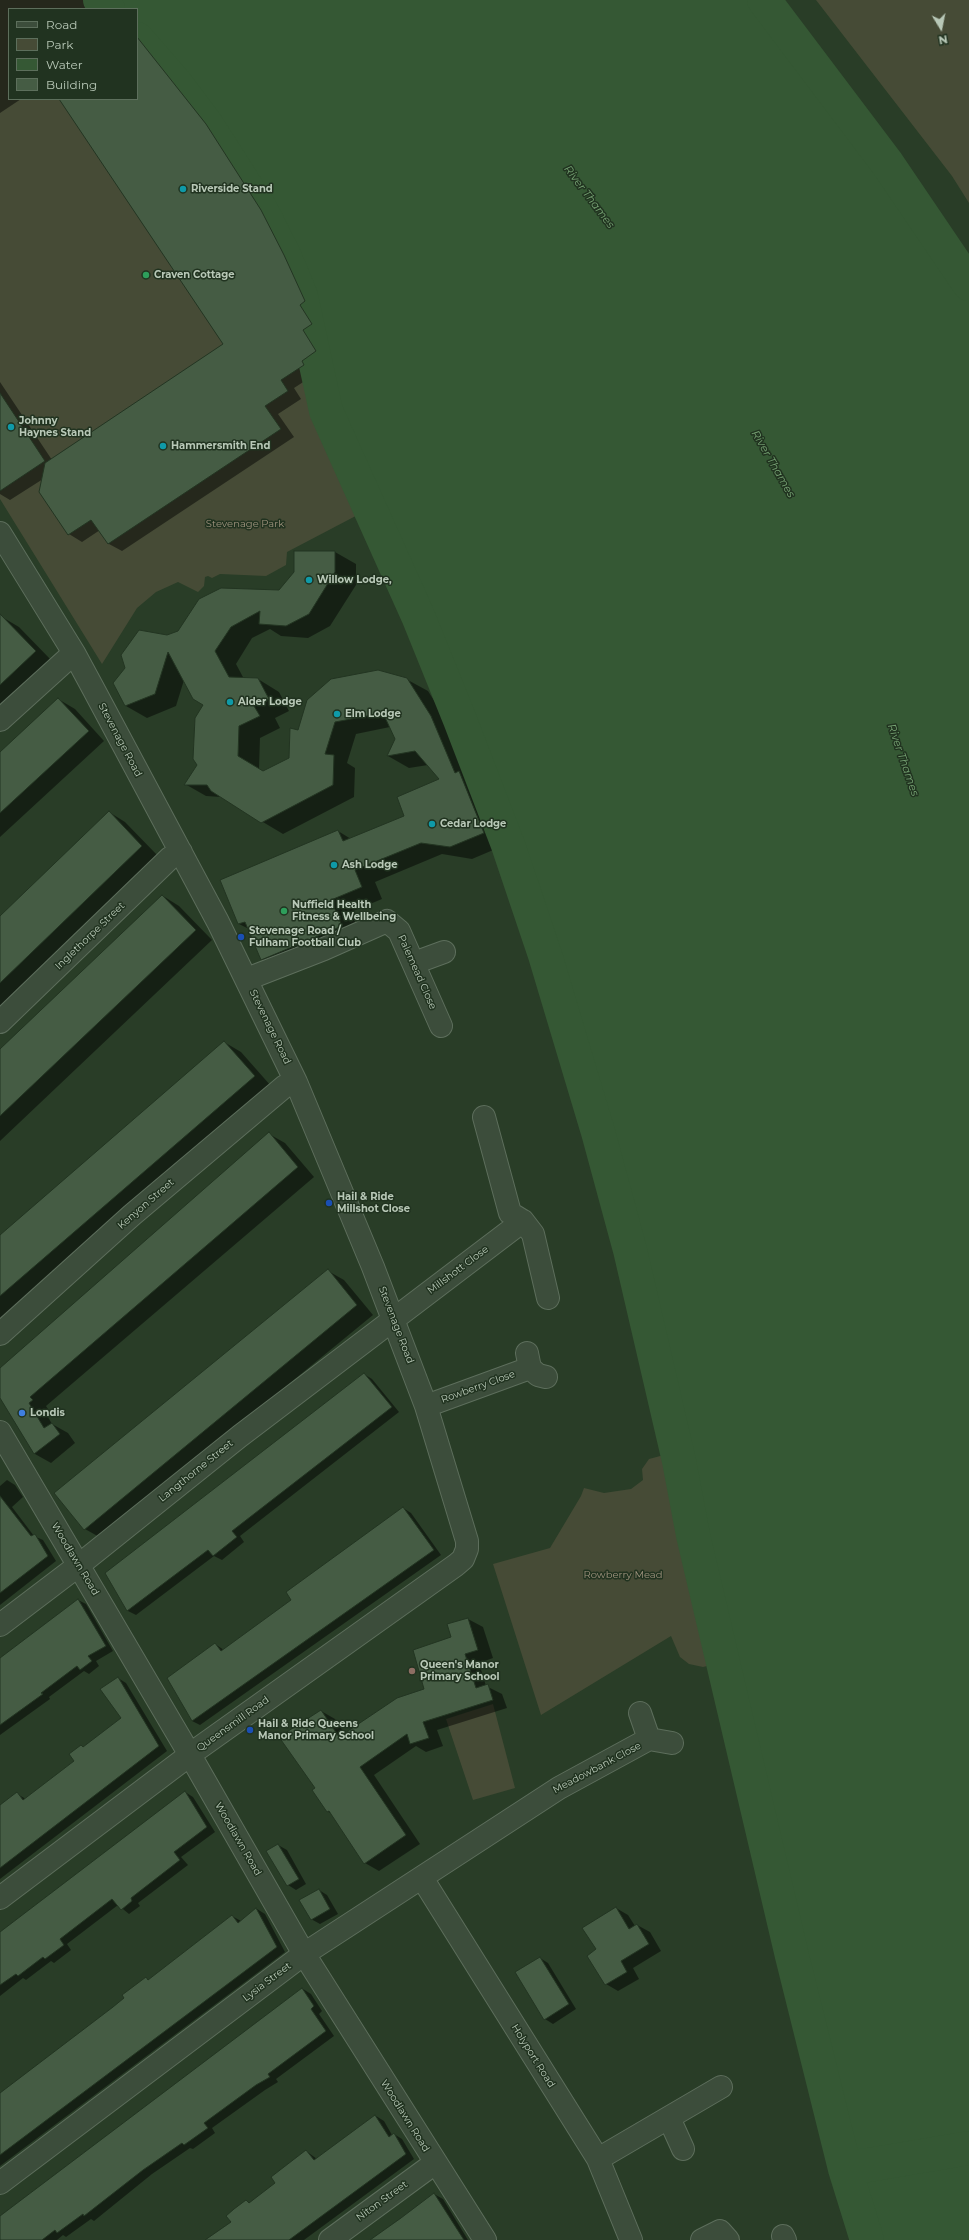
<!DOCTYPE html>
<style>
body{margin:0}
#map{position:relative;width:969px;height:2240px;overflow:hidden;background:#293d27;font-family:Montserrat,sans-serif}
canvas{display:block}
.legend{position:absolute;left:8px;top:8px;width:130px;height:92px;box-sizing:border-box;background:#213320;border:1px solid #5d6f5c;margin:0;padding:5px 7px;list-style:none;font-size:12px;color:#b8c8b7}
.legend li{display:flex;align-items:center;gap:8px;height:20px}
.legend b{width:20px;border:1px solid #5d6f5c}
.north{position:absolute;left:921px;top:8px;width:40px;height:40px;-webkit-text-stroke:3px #213320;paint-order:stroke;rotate:170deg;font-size:11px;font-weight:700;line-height:16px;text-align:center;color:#b8c8b7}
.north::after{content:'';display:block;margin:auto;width:14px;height:18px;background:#b8c8b7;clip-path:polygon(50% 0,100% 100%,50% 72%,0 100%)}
</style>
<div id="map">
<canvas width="969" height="2240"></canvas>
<ul class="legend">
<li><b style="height:5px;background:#3c4d3b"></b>Road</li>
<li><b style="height:11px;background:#464b36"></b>Park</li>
<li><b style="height:11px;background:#355834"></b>Water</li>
<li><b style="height:11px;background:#455c44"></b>Building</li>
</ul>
<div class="north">N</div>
</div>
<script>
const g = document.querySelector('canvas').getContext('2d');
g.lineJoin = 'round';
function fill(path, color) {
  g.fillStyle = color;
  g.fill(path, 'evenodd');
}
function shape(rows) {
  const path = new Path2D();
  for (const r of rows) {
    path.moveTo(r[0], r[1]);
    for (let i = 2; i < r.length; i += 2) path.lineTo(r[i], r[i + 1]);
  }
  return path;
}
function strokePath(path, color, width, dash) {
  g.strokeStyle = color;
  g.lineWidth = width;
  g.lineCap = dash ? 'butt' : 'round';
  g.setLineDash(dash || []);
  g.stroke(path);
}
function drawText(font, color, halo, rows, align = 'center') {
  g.font = font + ' Montserrat,sans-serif';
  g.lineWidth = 3;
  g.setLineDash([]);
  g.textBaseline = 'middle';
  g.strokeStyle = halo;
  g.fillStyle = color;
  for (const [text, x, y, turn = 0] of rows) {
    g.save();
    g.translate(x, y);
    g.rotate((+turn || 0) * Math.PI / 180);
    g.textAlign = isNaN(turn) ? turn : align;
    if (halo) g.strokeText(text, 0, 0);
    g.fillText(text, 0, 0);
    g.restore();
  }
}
fill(shape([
 [0,0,100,0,108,9,9,9,9,99,137,99,137,39,176,84,206,124,261,210,284,255,301,296,326,411,369,509,287,552,286,565,266,576,220,574,212,578,208,576,205,577,204,586,198,592,178,582,156,592,137,608,102,664,0,499],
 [816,0,969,0,969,203,952,176],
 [664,1455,665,1467,679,1461,693,1535,723,1662,703,1667,689,1664,680,1657,671,1636,541,1715,493,1564,550,1548,581,1496,584,1488,604,1493,631,1489,643,1480,642,1469,649,1459],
 [493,1704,515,1788,473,1800,446,1719]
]), '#464b36');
fill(shape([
 [100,0,764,0,887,163,969,284,969,2240,867,2240,845,2169,792,1956,693,1535,679,1461,630,1250,569,1034,508,845,418,616,326,411,301,296,284,255,261,210,206,124,176,84,137,39,137,9,108,9]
]), '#355834');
fill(shape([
 [0,0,103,0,111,9,9,9,9,99,21,99,0,113],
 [137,35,158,55,220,133,274,219,297,264,317,309,312,313,325,331,315,338,329,359,315,369,317,373,294,388,301,399,278,414,294,437,122,551,109,544,100,530,82,542,69,534,43,479,10,500,0,494,0,382,52,460,225,344,61,99,137,99],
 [335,552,356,564,356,585,330,626,308,638,281,636,270,629,252,638,236,664,244,679,258,679,279,692,289,711,275,718,280,728,260,738,259,769,264,772,290,758,299,731,406,679,428,691,452,729,474,781,480,785,505,845,472,859,442,854,375,882,382,899,351,912,362,938,283,971,262,959,249,929,239,924,221,881,338,831,351,839,406,816,441,780,428,765,409,768,388,756,396,739,390,727,356,734,347,763,355,768,354,797,283,834,221,797,206,796,185,784,198,765,204,705,184,680,176,706,147,718,126,706,167,636,280,591],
 [2,617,19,627,52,661,0,710,0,620],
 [58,699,75,709,104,741,0,837,0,753],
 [109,812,125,822,158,856,0,1009,0,918],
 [163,896,179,906,212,940,0,1141,0,1051],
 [224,1042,241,1052,271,1086,0,1320,0,1236],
 [269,1134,285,1143,314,1177,46,1406,48,1409,45,1412,52,1424,68,1433,75,1443,51,1463,35,1454,0,1396,0,1369],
 [328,1271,344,1280,373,1315,101,1538,85,1529],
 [364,1374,372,1379,399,1412,240,1536,244,1542,222,1560,214,1556,136,1615,128,1611,107,1573],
 [7,1480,15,1485,23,1497,12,1507,34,1536,43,1540,56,1561,0,1605,0,1486],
 [403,1508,411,1513,441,1555,200,1725,192,1721,215,1644,224,1650,292,1600],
 [78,1600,86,1604,113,1651,96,1661,99,1666,89,1674,84,1671,49,1697,50,1699,0,1735,0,1660],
 [468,1619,483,1627,493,1658,479,1663,486,1686,502,1694,507,1708,437,1730,443,1746,426,1752,416,1746,374,1775,420,1844,379,1871,365,1863,333,1815,327,1811,317,1788,321,1711,335,1719,345,1734,425,1689,453,1638],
 [118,1678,126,1683,167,1751,0,1879,0,1807,17,1794,26,1799,75,1761,84,1748,122,1718],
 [185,1792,193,1797,215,1832,181,1857,188,1865,138,1903,140,1906,129,1914,118,1905,67,1944,71,1950,54,1963,51,1961,26,1980,23,1978,0,1996,0,1934],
 [278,1845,287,1850,306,1884,296,1890,288,1885],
 [319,1890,327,1895,338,1914,320,1924,311,1919],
 [616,1908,628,1915,635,1926,637,1925,650,1932,661,1951,633,1968,639,1979,618,1991,606,1984,597,1949],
 [257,1909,265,1914,285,1952,0,2166,0,2095,114,2008,146,1979,149,1980,232,1916,241,1921],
 [540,1958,548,1963,576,2009,553,2024,545,2019],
 [303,1989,311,1994,322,2011,319,2014,334,2036,276,2079,278,2082,265,2090,212,2128,215,2133,193,2149,190,2148,152,2174,94,2221,91,2219,66,2237,63,2235,57,2240,0,2240,0,2218],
 [376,2116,384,2121,392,2135,394,2134,402,2139,414,2159,304,2240,206,2240,232,2222,246,2201,251,2203,276,2183,306,2151,317,2159],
 [434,2194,443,2199,468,2240,372,2240]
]), '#0007');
strokePath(shape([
 [100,0,108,9],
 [764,0,887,163,969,284],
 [137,39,176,84,206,124,261,210,284,255,301,296,326,411,418,616,460,720,508,845,545,955,598,1132,630,1250,679,1461,693,1535,792,1956,845,2169,969,2148],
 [866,2165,845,2169,867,2240]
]), '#355834', 34);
const building = shape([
 [137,37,206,124,261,210,284,255,305,301,300,305,312,324,303,330,316,351,302,361,304,365,281,380,288,391,265,406,281,429,108,544,91,520,68,535,39,492,45,463,223,344,59,99,137,99,137,37],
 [0,393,45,461,0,491,0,393],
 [294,551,335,551,335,572,309,614,286,626,259,624,260,611,231,627,215,651,229,677,258,678,269,699,254,706,260,716,239,726,238,756,263,771,289,758,290,728,298,730,307,700,331,679,378,670,407,678,431,716,455,773,459,771,484,833,450,847,421,843,355,870,362,887,331,900,342,926,261,960,245,922,238,924,220,880,338,830,343,841,404,816,397,797,439,779,415,751,387,756,395,739,383,713,335,722,325,754,334,755,333,785,261,823,211,791,207,785,184,785,197,765,193,759,195,718,203,705,193,699,168,652,155,694,125,706,113,683,125,668,121,655,139,630,167,635,178,631,199,599,221,588,279,590,294,572,294,551],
 [0,614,36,651,0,685,0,614],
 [58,698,89,731,0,813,0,752,58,698],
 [109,811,142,846,0,983,0,916,109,811],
 [162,895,196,930,0,1116,0,1049,162,895],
 [224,1041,255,1076,0,1296,0,1235,224,1041],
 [269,1132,298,1167,30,1397,33,1400,29,1403,44,1428,52,1423,60,1434,34,1454,0,1398,0,1368,269,1132],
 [328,1269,357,1305,84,1530,54,1493,328,1269],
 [364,1373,392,1407,232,1531,237,1537,213,1556,208,1550,127,1611,105,1573,364,1373],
 [0,1496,31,1536,35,1534,48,1556,0,1593,0,1496],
 [403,1507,434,1550,192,1721,167,1678,215,1643,221,1651,291,1600,286,1592,403,1507],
 [78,1599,106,1646,88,1656,92,1661,80,1670,77,1666,41,1693,43,1694,0,1725,0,1658,78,1599],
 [468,1618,478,1650,465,1654,476,1688,488,1684,493,1700,423,1722,429,1738,410,1744,407,1734,360,1767,406,1835,364,1864,329,1811,327,1812,312,1790,315,1788,279,1737,321,1710,339,1737,397,1698,424,1689,413,1650,451,1637,447,1624,468,1618],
 [118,1677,159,1746,0,1868,0,1805,17,1792,23,1800,74,1761,69,1754,81,1745,83,1747,121,1718,100,1689,118,1677],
 [185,1791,207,1827,174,1852,180,1860,131,1898,132,1901,121,1910,112,1899,60,1939,64,1945,45,1959,43,1957,18,1976,16,1974,0,1985,0,1932,185,1791],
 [278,1844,299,1879,287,1886,266,1851,278,1844],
 [319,1889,330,1909,311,1920,299,1900,319,1889],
 [616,1907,629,1929,637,1924,649,1944,621,1961,627,1972,605,1985,587,1956,596,1949,582,1928,616,1907],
 [256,1908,277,1947,0,2155,0,2093,113,2007,124,1998,122,1995,146,1977,148,1980,232,1915,238,1923,256,1908],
 [540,1957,569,2004,544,2020,515,1972,540,1957],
 [302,1988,314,2006,311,2009,326,2031,268,2074,270,2077,256,2085,204,2123,208,2128,184,2145,182,2143,143,2170,84,2216,83,2214,57,2233,55,2230,42,2240,0,2240,0,2216,302,1988],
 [375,2115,389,2137,394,2133,406,2154,289,2240,205,2240,231,2222,226,2216,234,2209,246,2200,249,2203,275,2183,271,2177,306,2150,314,2160,375,2115],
 [434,2193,464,2240,370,2240,401,2218,434,2193]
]);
fill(building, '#455c44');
strokePath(building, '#233522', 1);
const minor = shape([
 [0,533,74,653,94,690,218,922,296,1082,373,1267,426,1406,467,1541,467,1549,463,1559,456,1565,199,1748,0,1898],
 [0,720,74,653],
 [414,963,444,952],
 [247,979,324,949,387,921,399,931,441,1026],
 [0,1022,170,858,181,852],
 [484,1117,510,1213,523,1221],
 [0,1334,132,1215,285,1086,296,1082],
 [530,1368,538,1375,546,1377],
 [426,1406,530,1368,527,1353],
 [0,1432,190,1755,304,1954,485,2240],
 [0,1625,79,1565,240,1436,523,1221,533,1234,548,1298],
 [640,1713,649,1739],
 [422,1878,598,2159,631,2240],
 [669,2118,683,2149],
 [598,2159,721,2087],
 [0,2183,304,1954,559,1788,649,1739,672,1743],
 [783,2236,785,2240],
 [330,2240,435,2163],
 [702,2240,720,2231,728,2240]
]);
strokePath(minor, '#5d6e5c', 24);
strokePath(minor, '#3c4d3b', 22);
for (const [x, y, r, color] of [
 [183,189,4,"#0f9aa8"],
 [146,275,4,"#2e9e5b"],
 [11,427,4,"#0f9aa8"],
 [163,446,4,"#0f9aa8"],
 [309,580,4,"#0f9aa8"],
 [230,702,4,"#0f9aa8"],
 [337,714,4,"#0f9aa8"],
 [432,824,4,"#0f9aa8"],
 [334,865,4,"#0f9aa8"],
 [284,911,4,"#2e9e5b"],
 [241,937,4,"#1a4fb4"],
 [329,1203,4,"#1a4fb4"],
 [22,1413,4,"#3f7fe0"],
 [412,1671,4,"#8d6e63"],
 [250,1730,4,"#1a4fb4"]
]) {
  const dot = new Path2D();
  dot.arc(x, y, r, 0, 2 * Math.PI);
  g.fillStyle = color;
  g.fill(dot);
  strokePath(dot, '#213320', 1.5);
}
drawText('bold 10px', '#b8c8b7', '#213320', [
 ["Riverside Stand",191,189],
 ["Craven Cottage",154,275],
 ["Johnny",19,421],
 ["Haynes Stand",19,433],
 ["Hammersmith End",171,446],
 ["Willow Lodge,",317,580],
 ["Alder Lodge",238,702],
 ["Elm Lodge",345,714],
 ["Cedar Lodge",440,824],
 ["Ash Lodge",342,865],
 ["Nuffield Health",292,905],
 ["Fitness & Wellbeing",292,917],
 ["Stevenage Road /",249,931],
 ["Fulham Football Club",249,943],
 ["Hail & Ride",337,1197],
 ["Millshot Close",337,1209],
 ["Londis",30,1413],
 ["Queen's Manor",420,1665],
 ["Primary School",420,1677],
 ["Hail & Ride Queens",258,1724],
 ["Manor Primary School",258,1736]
], 'left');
drawText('10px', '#a1947f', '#213320', [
 ["Stevenage Park",245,524],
 ["Rowberry Mead",623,1575]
]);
drawText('10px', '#b8c8b7', '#213320', [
 ["Stevenage Road",120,740,62],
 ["Inglethorpe Street",90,936,-44],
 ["Palemead Close",417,972,66],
 ["Stevenage Road",270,1027,64],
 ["Kenyon Street",146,1204,-41],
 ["Millshott Close",458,1270,-37],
 ["Stevenage Road",396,1325,69],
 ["Rowberry Close",478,1387,-20],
 ["Langthorne Street",196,1471,-39],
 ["Woodlawn Road",75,1559,59],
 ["Queensmill Road",233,1724,-36],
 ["Meadowbank Close",597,1768,-28],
 ["Woodlawn Road",238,1839,60],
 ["Lysia Street",267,1982,-37],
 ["Holyport Road",533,2056,58],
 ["Woodlawn Road",405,2116,58],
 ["Niton Street",382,2201,-36]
]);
drawText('italic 11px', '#77a474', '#213320', [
 ["River Thames",589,197,53],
 ["River Thames",773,464,60],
 ["River Thames",903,760,71]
]);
</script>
